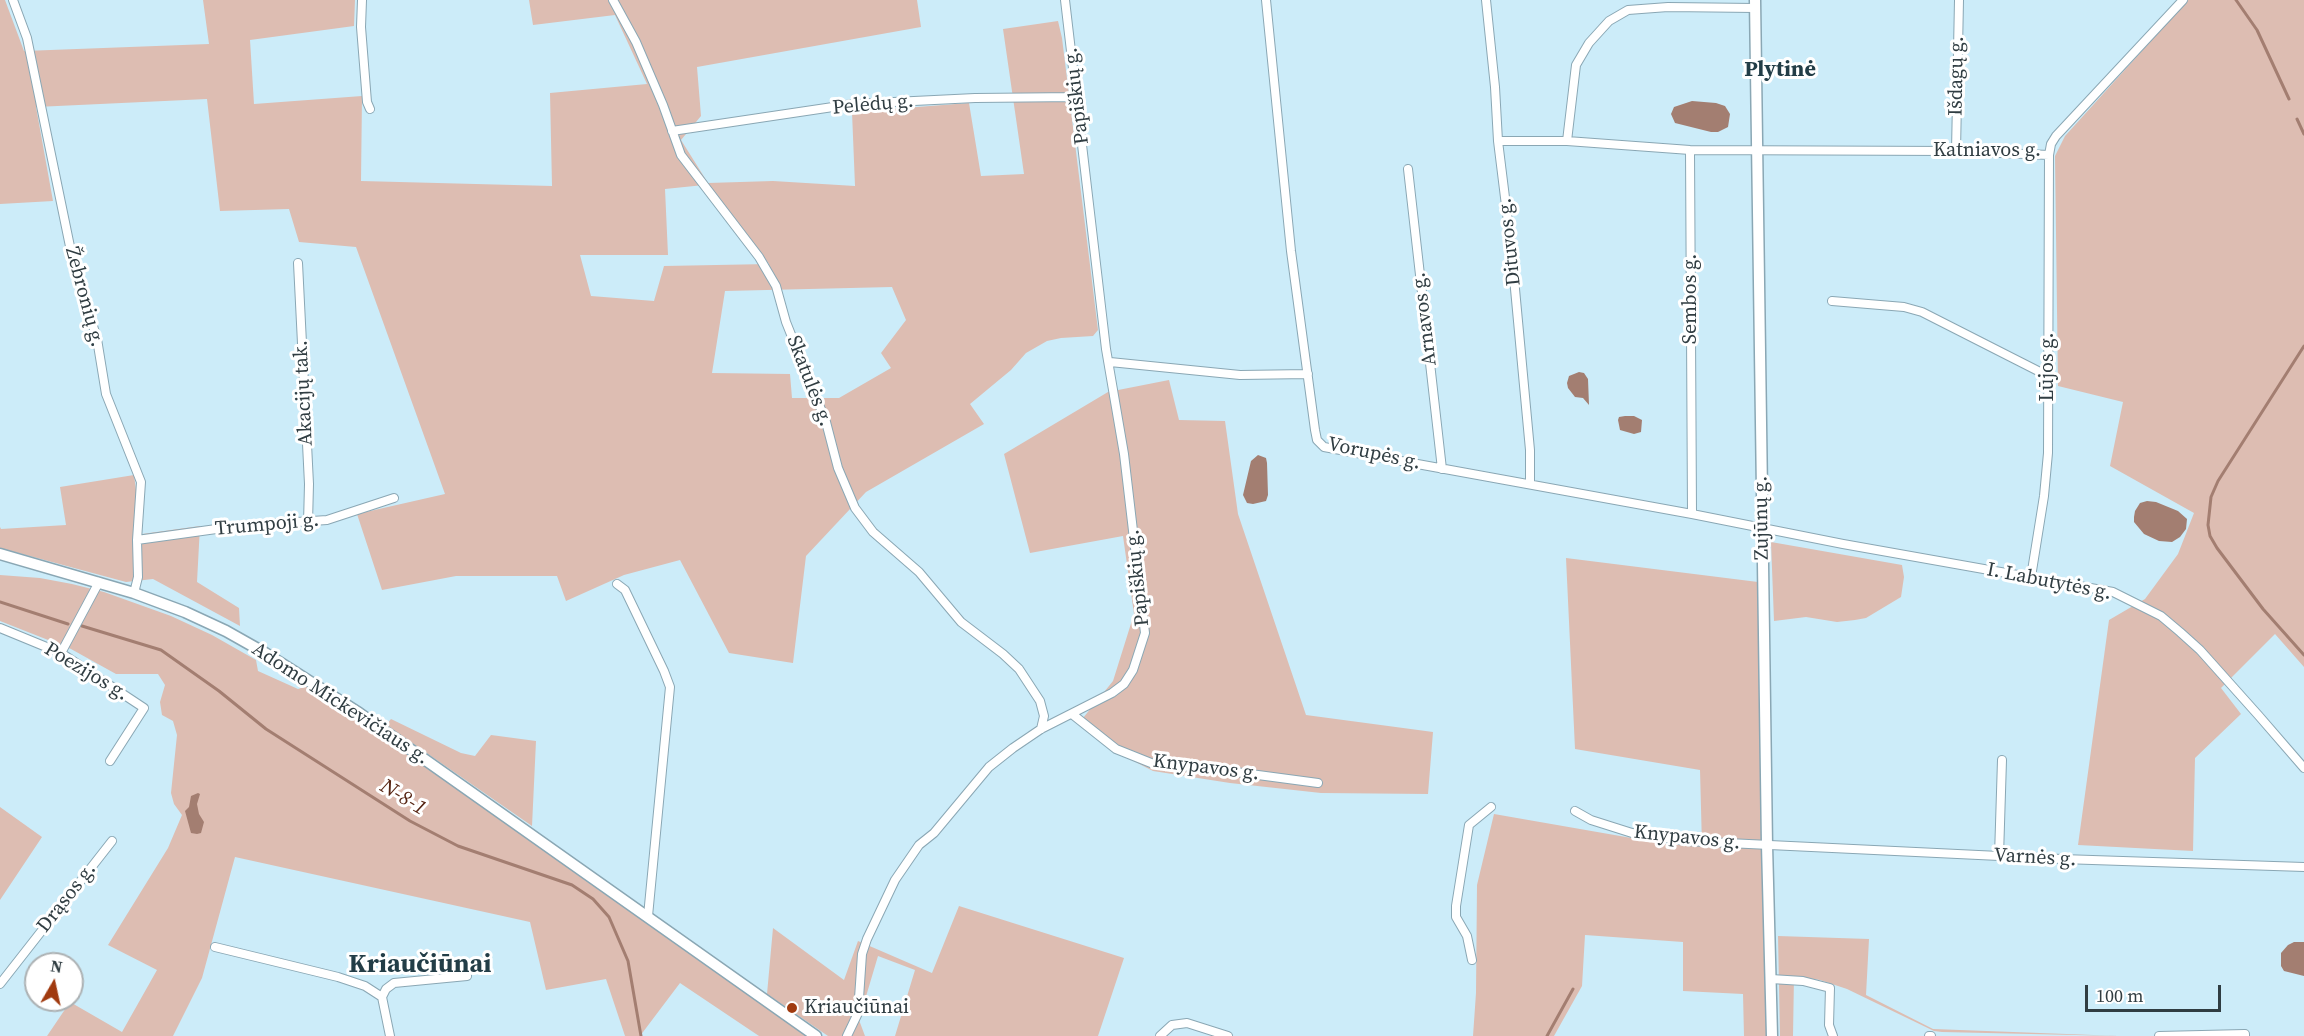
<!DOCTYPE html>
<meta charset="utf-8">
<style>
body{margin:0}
#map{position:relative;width:2304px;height:1036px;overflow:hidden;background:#ccecf9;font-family:"Source Serif 4",serif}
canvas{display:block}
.north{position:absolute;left:24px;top:952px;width:60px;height:60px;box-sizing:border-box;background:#fff;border:2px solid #acb1b3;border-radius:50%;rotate:9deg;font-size:16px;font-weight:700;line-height:24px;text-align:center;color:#303d42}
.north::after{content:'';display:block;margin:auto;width:21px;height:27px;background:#a03a0f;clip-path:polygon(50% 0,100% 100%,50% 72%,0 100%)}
.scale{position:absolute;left:2085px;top:985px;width:136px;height:27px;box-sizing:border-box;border:3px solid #303d42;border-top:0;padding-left:8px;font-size:18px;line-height:21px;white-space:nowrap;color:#303d42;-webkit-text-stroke:4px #fff;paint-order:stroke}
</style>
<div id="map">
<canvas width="2304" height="1036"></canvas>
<div class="north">N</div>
<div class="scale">100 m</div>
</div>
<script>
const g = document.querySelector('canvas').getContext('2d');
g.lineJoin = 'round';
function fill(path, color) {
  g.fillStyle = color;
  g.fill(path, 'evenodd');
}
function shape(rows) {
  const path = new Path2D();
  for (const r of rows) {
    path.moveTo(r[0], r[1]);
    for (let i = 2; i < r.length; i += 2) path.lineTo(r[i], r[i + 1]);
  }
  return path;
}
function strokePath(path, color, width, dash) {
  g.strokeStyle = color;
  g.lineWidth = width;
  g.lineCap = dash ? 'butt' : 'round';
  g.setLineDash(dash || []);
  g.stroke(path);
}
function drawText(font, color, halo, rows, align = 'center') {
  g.font = font + ' "Source Serif 4",serif';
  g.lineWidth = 6;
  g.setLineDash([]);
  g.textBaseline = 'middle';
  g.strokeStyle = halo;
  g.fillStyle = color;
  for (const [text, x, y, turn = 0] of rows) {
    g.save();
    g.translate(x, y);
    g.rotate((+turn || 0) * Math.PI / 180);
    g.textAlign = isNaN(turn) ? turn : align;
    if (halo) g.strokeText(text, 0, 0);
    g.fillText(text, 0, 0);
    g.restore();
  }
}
fill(shape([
 [0,0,5,0,24,51,209,44,203,0,355,0,354,26,250,40,254,104,362,96,361,181,552,186,550,93,647,84,615,15,533,25,529,0,917,0,921,27,697,67,701,116,681,140,708,183,773,181,855,186,852,112,969,103,981,176,1024,174,1003,29,1058,21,1062,38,1098,330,1093,336,1061,338,1047,341,1026,353,1011,370,970,404,984,424,866,492,806,556,793,663,729,653,680,560,624,575,566,601,557,576,456,576,382,590,357,514,445,494,356,247,299,242,289,209,220,211,207,99,36,107,53,201,0,204],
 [704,185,738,223,769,264,664,266,654,301,591,296,580,255,668,255,665,189],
 [892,287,906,320,881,353,891,368,839,398,792,398,790,374,712,373,725,291],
 [2188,0,2304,0,2304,667,2275,634,2221,688,2241,714,2195,758,2193,851,2078,845,2109,620,2145,599,2178,554,2194,513,2110,466,2123,402,2058,386,2055,156,2065,136],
 [1169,380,1179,420,1225,421,1238,514,1306,715,1433,732,1428,794,1321,793,1230,783,1153,771,1110,749,1083,718,1113,681,1134,614,1123,536,1030,553,1004,454,1108,392],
 [134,475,142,534,200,526,197,582,239,608,240,626,153,579,126,582,0,548,0,527,1,529,66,525,60,487],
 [1771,542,1902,565,1904,577,1901,597,1866,618,1855,620,1837,622,1806,617,1774,621],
 [1566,558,1758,582,1762,854,1768,1036,1744,1036,1743,994,1683,991,1683,942,1585,935,1582,986,1554,1036,1473,1036,1476,993,1477,885,1494,814,1666,844,1702,846,1700,770,1575,749],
 [0,575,40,578,72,584,104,592,171,616,212,635,256,660,258,671,298,689,307,686,360,720,807,1036,759,1036,680,983,640,1036,625,1036,606,979,546,990,530,922,235,857,202,978,173,1036,47,1036,70,1002,122,1032,157,970,108,945,168,848,182,815,174,804,171,793,177,735,173,721,162,715,160,702,165,685,158,674,116,674,71,649,0,621],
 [391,719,461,753,475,756,491,735,536,741,532,826,386,725],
 [0,807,42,837,0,900],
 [959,906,1124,958,1098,1036,895,1036,915,970,878,956,859,1020,865,1036,828,1036,767,994,773,928,844,980,858,941,932,973],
 [1778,936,1869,939,1866,995,1933,1029,2120,1036,1942,1032,1934,1031,1847,989,1820,980,1794,976,1793,1036,1780,1036]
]), '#ddbdb2');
fill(shape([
 [1692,101,1716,103,1725,106,1730,114,1728,127,1718,132,1711,132,1675,123,1671,114,1674,107],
 [1579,372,1584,373,1588,379,1589,405,1583,398,1575,397,1568,388,1567,383,1569,376],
 [1625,416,1634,416,1642,420,1641,432,1634,434,1620,430,1618,420,1619,417],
 [1258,455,1266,458,1267,463,1268,495,1266,501,1253,504,1247,503,1243,495,1251,461],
 [2147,501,2156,502,2178,511,2187,519,2186,529,2180,537,2172,542,2159,541,2144,534,2134,522,2134,517,2135,511,2140,503],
 [198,793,200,794,197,804,199,814,204,822,201,833,197,834,191,833,185,811,189,807,191,796],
 [2294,942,2304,942,2304,976,2284,971,2281,966,2281,953,2288,945]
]), '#a37e71');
strokePath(shape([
 [2236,0,2257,30,2289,99],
 [2297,119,2304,134],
 [2304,346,2218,481,2211,497,2208,525,2210,536,2217,548,2263,609,2304,655],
 [0,602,68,624],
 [82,626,161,650,219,691,266,729,410,821,458,846,572,885,593,899,609,917,628,961,641,1036],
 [1547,1036,1573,989]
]), '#a37e71', 3);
const minor = shape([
 [13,0,27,38,73,261,97,339,106,394,141,482,137,540,138,577,134,593],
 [362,0,361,27,367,102,370,109],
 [613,0,636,42,663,105,681,155,759,257,776,286,786,322,826,422,838,468,855,508,873,532,919,572,961,622,1003,654,1019,669,1040,701,1044,716,1041,729],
 [1266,0,1291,251,1315,430,1317,440,1324,447,1692,514,1843,544,2113,592,2161,616,2180,632,2200,650,2259,716,2304,768],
 [1486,0,1495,87,1498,141,1511,246,1530,450,1530,484],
 [672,131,853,104,975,98,1077,97],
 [1498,141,1567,141,1690,150,1952,151,2049,155],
 [1567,141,1576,65,1589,43,1609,21,1628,10,1668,7,1755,8],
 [1690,150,1692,514],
 [1956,151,1959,0],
 [1408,169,1442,469],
 [298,263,309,484,308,523],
 [1832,301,1904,307,1922,312,2048,376],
 [1110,362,1240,375,1308,374],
 [137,540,238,526,327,520,394,498],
 [2031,577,2044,496,2048,453,2049,155,2051,144,2056,136,2183,0],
 [617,584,625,590,664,671,670,687,648,916],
 [0,628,61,653,144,708,110,761],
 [61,653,99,582],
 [1072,714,1116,749,1151,763,1213,769,1318,783],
 [1575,811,1591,820,1632,833,1686,841,2062,859,2304,867],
 [1999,856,2002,760],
 [215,947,338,977,365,986,382,997],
 [1472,960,1467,936,1456,917,1456,906,1469,825,1491,807],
 [1771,979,1803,981,1830,988,1829,1025,1833,1036],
 [0,984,112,841],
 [390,1036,382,997,386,989,394,983,467,976],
 [847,1036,858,1013,862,954,867,939,895,880,919,845,934,833,989,767,1013,748,1041,729,1112,693,1124,684,1133,670,1145,633,1124,454,1106,349,1065,0],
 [1160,1036,1172,1025,1187,1023,1228,1036],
 [1929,1036,1931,1036],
 [2159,1036,2245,1034,2245,1036]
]);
const secondary = shape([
 [1755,0,1767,845,1772,1036],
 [0,554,134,593,185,612,226,631,265,653,359,713,816,1036]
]);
strokePath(minor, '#8aa7b4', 10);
strokePath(secondary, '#8aa7b4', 13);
strokePath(minor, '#fff', 8);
strokePath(secondary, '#fff', 10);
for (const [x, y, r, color] of [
 [792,1008,6,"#a03a0f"]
]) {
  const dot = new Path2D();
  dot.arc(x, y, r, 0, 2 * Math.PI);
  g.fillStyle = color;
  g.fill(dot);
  strokePath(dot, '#fff', 2);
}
drawText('20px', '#303d42', '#fff', [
 ["Išdagų g.",1957,76,-89],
 ["Papiškių g.",1077,96,-97],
 ["Pelėdų g.",873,105,-5],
 ["Katniavos g.",1987,151],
 ["Dituvos g.",1510,242,-96],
 ["Žebronių g.",84,297,75],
 ["Sembos g.",1691,299,-90],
 ["Arnavos g.",1425,319,-97],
 ["Lūjos g.",2048,367,-90],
 ["Skatulės g.",809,381,69],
 ["Akacijų tak.",304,393,-93],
 ["Vorupės g.",1374,454,12],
 ["Zujūnų g.",1762,518,-91],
 ["Trumpoji g.",267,525,-5],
 ["Papiškių g.",1138,578,-96],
 ["I. Labutytės g.",2049,582,11],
 ["Poezijos g.",86,672,31],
 ["Adomo Mickevičiaus g.",340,704,33],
 ["Knypavos g.",1206,768,7],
 ["Knypavos g.",1687,838,6],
 ["Varnės g.",2035,858,3],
 ["Drąsos g.",67,898,-52]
]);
drawText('20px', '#303d42', '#fff', [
 ["Kriaučiūnai",804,1008]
], 'left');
drawText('italic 21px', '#572513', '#fff', [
 ["N-8-1",403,798,31]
]);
drawText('bold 22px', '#223d47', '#fff', [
 ["Plytinė",1780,70]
]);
drawText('bold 26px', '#223d47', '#fff', [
 ["Kriaučiūnai",420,965]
]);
</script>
